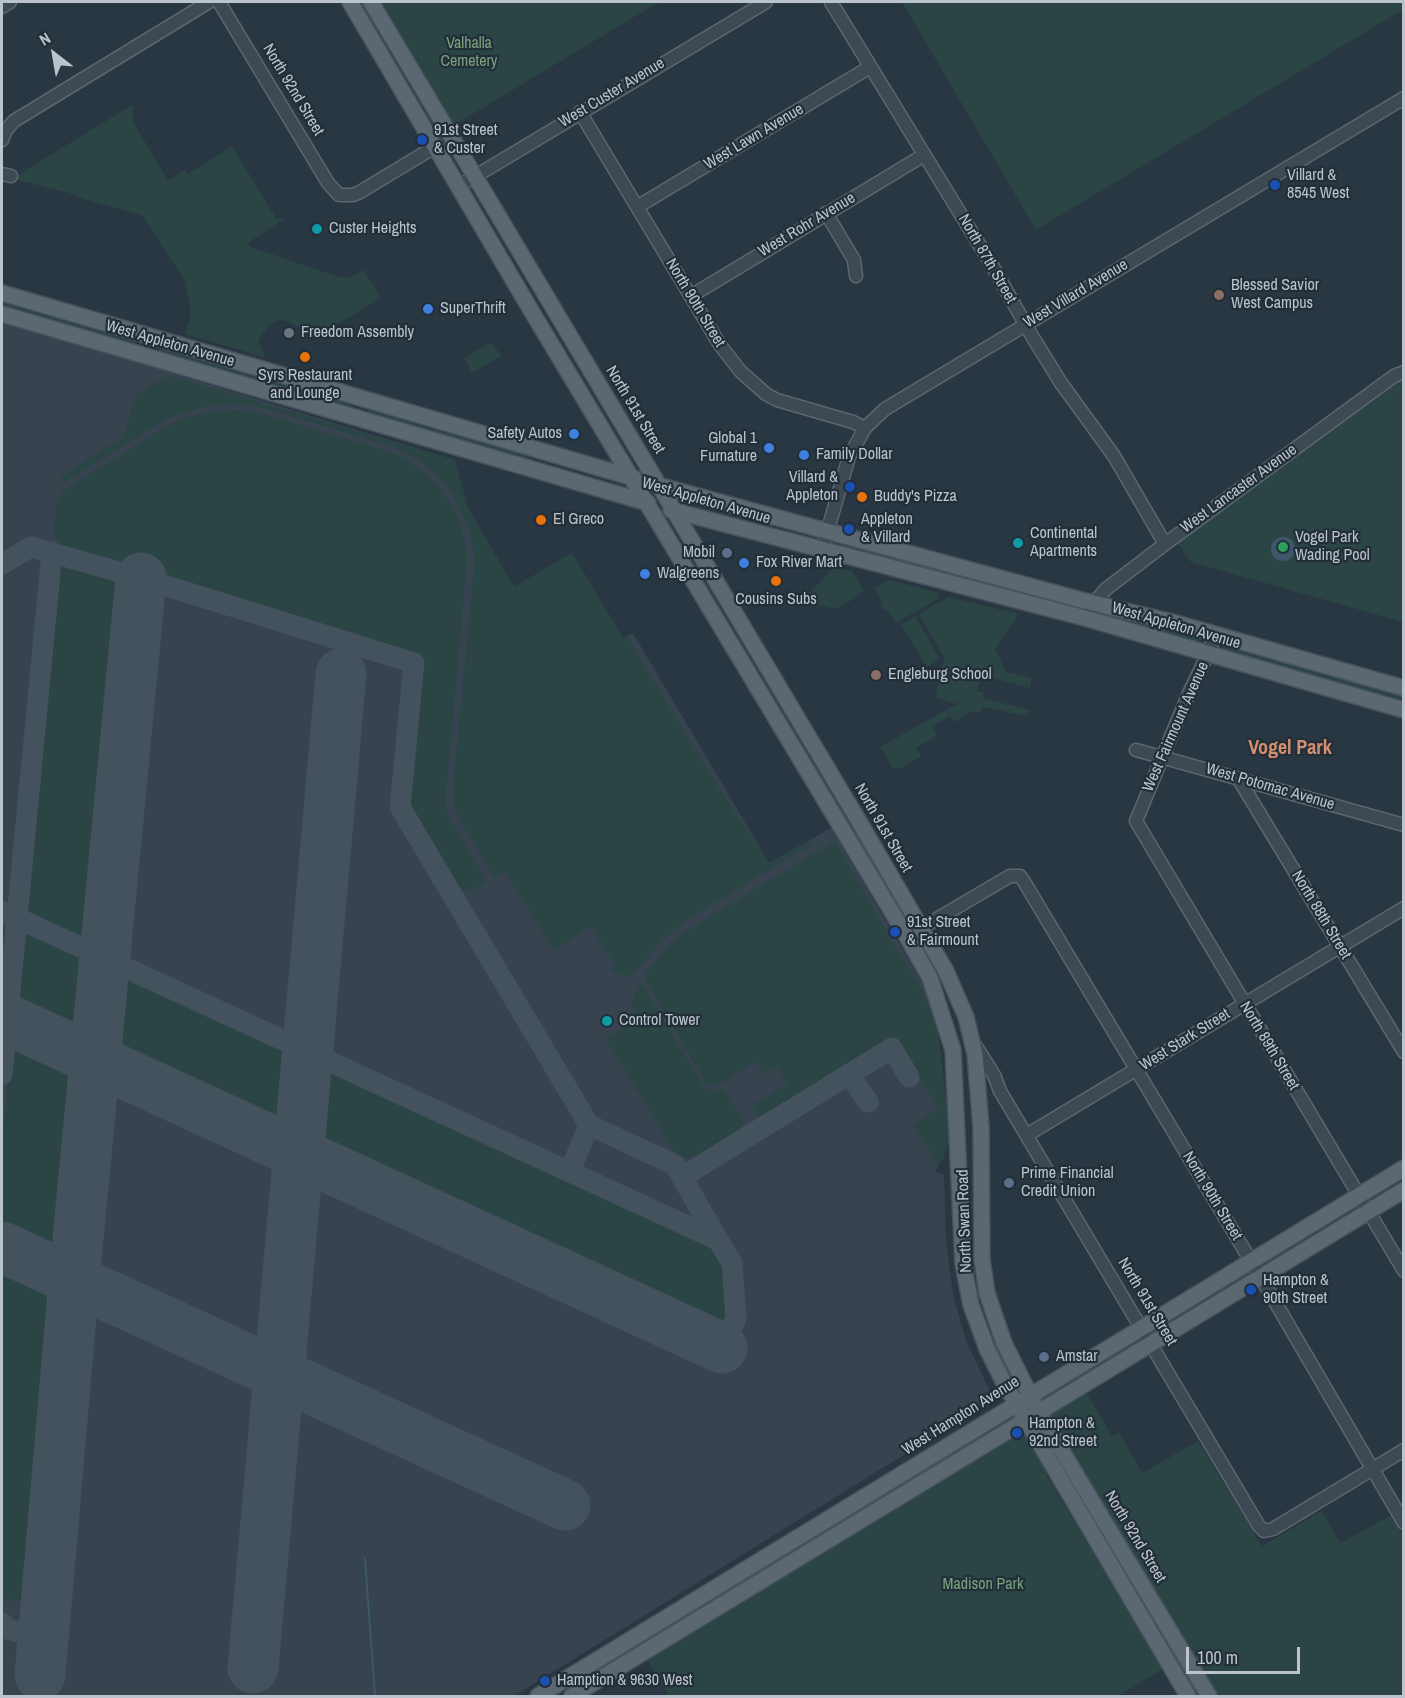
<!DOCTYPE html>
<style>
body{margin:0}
#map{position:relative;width:1405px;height:1698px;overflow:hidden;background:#293743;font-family:"Archivo Narrow",sans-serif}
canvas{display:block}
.frame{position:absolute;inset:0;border:3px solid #bbc3cc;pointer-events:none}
.north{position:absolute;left:24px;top:24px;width:60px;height:60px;-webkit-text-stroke:4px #222e38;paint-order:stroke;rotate:329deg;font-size:16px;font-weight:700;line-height:24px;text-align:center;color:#bbc3cc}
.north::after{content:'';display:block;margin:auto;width:21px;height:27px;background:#bbc3cc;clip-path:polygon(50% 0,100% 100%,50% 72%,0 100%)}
.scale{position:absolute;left:1186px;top:1647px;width:114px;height:27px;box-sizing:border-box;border:3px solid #bbc3cc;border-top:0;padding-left:8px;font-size:18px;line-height:21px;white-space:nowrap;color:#bbc3cc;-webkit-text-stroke:4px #222e38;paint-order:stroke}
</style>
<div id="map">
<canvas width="1405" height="1698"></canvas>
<div class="frame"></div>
<div class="north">N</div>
<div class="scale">100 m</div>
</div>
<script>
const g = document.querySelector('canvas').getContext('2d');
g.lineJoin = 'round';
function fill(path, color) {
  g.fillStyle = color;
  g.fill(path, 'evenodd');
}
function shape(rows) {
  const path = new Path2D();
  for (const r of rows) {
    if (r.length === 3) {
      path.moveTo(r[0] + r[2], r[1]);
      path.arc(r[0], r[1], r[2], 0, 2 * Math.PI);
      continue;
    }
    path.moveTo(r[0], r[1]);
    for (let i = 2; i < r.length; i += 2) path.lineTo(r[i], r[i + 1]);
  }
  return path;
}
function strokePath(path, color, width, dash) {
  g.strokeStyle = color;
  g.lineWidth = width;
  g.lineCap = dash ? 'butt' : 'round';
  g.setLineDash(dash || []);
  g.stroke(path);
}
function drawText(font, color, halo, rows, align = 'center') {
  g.font = font + ' "Archivo Narrow",sans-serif';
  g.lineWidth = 4.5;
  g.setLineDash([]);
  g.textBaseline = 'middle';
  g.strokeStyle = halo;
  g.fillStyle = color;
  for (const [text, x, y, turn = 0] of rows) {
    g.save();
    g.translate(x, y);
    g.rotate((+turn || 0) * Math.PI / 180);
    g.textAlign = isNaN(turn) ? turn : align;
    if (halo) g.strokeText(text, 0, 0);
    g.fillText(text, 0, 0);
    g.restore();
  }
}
fill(shape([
 [2,321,455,460,468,508,514,587,572,553,623,638,633,633,769,863,831,828,928,993,937,1024,944,1156,935,1172,944,1175,946,1242,953,1294,966,1341,994,1399,514,1696,2,1696]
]), '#374450');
fill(shape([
 [377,2,659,2,451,127],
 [902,2,1403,2,1404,9,1036,230],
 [132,105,133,108,133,122,168,180,185,170,188,174,232,146,277,220,282,217,284,219,251,241,248,246,336,276,348,278,364,270,381,298,321,334,310,332,298,339,301,328,287,321,278,320,268,326,258,341,266,358,185,334,190,319,190,304,185,281,143,216,81,198,73,194,14,179,24,171],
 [2,298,131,338,136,342,134,346,2,306],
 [492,342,501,356,472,373,464,358],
 [162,349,192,358,207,360,352,403,350,410,154,351],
 [168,375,455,460,468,508,514,587,572,553,623,638,627,636,717,785,769,863,810,840,812,844,682,923,662,941,634,973,629,976,624,976,610,971,616,967,591,927,553,950,505,871,494,877,491,873,458,817,454,805,453,788,474,568,473,550,468,524,452,493,443,481,420,461,394,447,264,408,233,404,201,407,167,419,62,484,62,476,123,437,135,396],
 [1403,377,1403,622,1191,562,1177,543],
 [368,408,516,451,525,455,528,459,527,462,367,414],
 [237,410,259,413,394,453,410,461,437,483,454,509,461,526,467,551,467,562,445,805,448,815,487,881,477,887,470,890,462,890,451,881,416,822,409,806,408,786,420,656,357,636,357,632,324,627,153,573,153,568,127,566,66,547,55,536,54,527,57,500,64,490,167,426,188,417,211,412],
 [844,543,1077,604,1076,609,842,547],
 [65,562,118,577,125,583,127,593,95,929,93,935,85,940,34,918,28,912,24,901,54,569,60,563],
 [835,567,852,571,864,590,850,601,835,609,807,602,809,593],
 [890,580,939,593,938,599,896,623,886,609,883,610,880,606,883,604,875,588],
 [948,597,1019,614,995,649,1006,672,1032,678,1030,688,989,677,987,682,980,680,977,691,984,693,983,698,1030,710,1027,716,982,707,980,713,973,711,954,722,950,716,932,727,937,736,916,748,921,756,901,768,893,768,880,747,957,704,935,698,944,658,919,614],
 [1107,612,1194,636,1199,640,1197,644,1105,616],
 [915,616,940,659,927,667,901,625],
 [1230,645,1403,694,1403,703,1222,650,1223,646],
 [835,841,894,944,904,958,923,992,937,1024,951,1139,938,1165,913,1125,938,1108,917,1073,915,1073,901,1051,903,1048,895,1037,762,1116,758,1115,751,1106,787,1084,777,1067,764,1074,756,1061,716,1086,707,1084,645,980,646,973,672,942,683,933],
 [31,934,79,953,85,961,91,973,86,1022,81,1032,70,1033,22,1012,16,998,20,944,23,937],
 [125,977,278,1045,287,1053,291,1060,292,1074,286,1123,275,1126,270,1125,121,1056,113,1046,112,1031,116,987,120,980],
 [639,984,643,986,705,1088,717,1091,724,1089,744,1123,739,1130,693,1157,685,1158,674,1151,605,1038,624,1027,626,1021,637,1015,631,1005],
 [18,1040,70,1063,75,1067,80,1081,66,1244,65,1250,56,1255,48,1254,2,1232,2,1148,11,1050,12,1045],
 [330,1070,704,1240,716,1250,723,1261,727,1279,727,1316,725,1322,720,1327,713,1328,703,1323,326,1151,316,1141,313,1132,318,1078,321,1072],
 [2,1262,47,1282,57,1291,60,1298,35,1584,28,1596,18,1600,2,1598],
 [1086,1392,1112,1436,1119,1432,1142,1473,1198,1441,1262,1546,1322,1511,1340,1543,1392,1515,1403,1536,1403,1696,1217,1696,1049,1415],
 [1030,1427,1053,1466,1045,1472,1156,1658,1165,1668,1118,1696,669,1696,646,1657]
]), '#2b4444');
fill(shape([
 [1283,549,12]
]), '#3f576b');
strokePath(shape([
 [365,1559,375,1696]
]), '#3f576b', 2);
strokePath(shape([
 [2,564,31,547,141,578,414,663,400,807,589,1125,675,1165,718,1240],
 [2,911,718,1240,732,1263,736,1319,722,1348],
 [849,1074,868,1102],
 [2,1075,52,552],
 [298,1155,308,1050],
 [570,1171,589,1125],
 [682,1177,892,1048,909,1077],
 [2,1623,4,1628,19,1632,44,1631]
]), '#44525e', 21);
strokePath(shape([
 [2,1017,722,1348],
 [2,1247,565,1505],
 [253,1668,341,674],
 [40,1675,74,1281,141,578]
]), '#44525e', 51);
const minor = shape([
 [219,2,328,183,339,195,353,195,360,192,451,137],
 [831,2,993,267,1032,336,1061,383,1114,456,1165,544],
 [2,7,10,2],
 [580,112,720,345,741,372,766,394,777,400,853,422,865,428],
 [2,140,6,130,14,121,209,2],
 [2,174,11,176],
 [459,186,766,2],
 [637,207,870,67],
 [826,213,854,260,856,276],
 [691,296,924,155],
 [822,550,849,457,865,428,885,409,1404,98],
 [1085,618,1094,603,1106,589,1165,544,1394,376,1404,372],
 [1215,634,1208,654,1189,693,1136,821,1404,1271],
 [1136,750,1404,825],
 [1238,778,1404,1052],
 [913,933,1010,876,1020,876,1023,880,1264,1283,1404,1523],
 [975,1045,994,1075,1000,1091,1259,1526,1264,1531,1273,1529,1404,1450],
 [1027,1135,1404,908]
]);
const major = shape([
 [350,2,529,307,907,937,930,978,953,1050,963,1264,971,1305,987,1349,1003,1381,1188,1696],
 [371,2,860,823,946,971,966,1017,975,1054,981,1127,982,1259,987,1293,1004,1343,1038,1411,1209,1696],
 [2,293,634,478],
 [2,314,648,503],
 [657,485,1081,600,1172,622,1404,688],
 [671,510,1085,618,1404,710],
 [538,1696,1404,1168],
 [572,1696,1404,1190]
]);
strokePath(minor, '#5c6670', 15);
strokePath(major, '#47525c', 18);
strokePath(minor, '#3d4953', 12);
strokePath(major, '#5b6872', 15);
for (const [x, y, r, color] of [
 [422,140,6,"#1a4fb4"],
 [1275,185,6,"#1a4fb4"],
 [317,229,6,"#0f9aa8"],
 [1219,295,6,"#8d6e63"],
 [428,309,6,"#3f7fe0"],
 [289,333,6,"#6b7280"],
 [305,357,6,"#e8710a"],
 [574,434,6,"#3f7fe0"],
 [769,448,6,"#3f7fe0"],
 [804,455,6,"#3f7fe0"],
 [850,487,6,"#1a4fb4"],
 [862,497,6,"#e8710a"],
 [541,520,6,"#e8710a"],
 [849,529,6,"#1a4fb4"],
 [1018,543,6,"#0f9aa8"],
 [1283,547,6,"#2e9e5b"],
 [727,553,6,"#5c6f8a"],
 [744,563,6,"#3f7fe0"],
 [645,574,6,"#3f7fe0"],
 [776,581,6,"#e8710a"],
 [876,675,6,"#8d6e63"],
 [895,932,6,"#1a4fb4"],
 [607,1021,6,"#0f9aa8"],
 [1009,1183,6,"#5c6f8a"],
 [1251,1290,6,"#1a4fb4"],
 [1044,1357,6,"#5c6f8a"],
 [1017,1433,6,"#1a4fb4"],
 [545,1681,6,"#1a4fb4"]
]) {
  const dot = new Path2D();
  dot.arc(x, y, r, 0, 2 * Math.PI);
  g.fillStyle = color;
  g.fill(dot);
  strokePath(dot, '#222e38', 2);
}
drawText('16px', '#7aa17e', '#222e38', [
 ["Valhalla",469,44],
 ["Cemetery",469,62],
 ["Madison Park",983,1585]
]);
drawText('16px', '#bbc3cc', '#222e38', [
 ["North 92nd Street",293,90,59],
 ["West Custer Avenue",612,93,-31],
 ["West Lawn Avenue",754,137,-31],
 ["West Rohr Avenue",807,225,-31],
 ["North 87th Street",987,259,60],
 ["West Villard Avenue",1076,294,-31],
 ["North 90th Street",695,303,59],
 ["West Appleton Avenue",170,344,16],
 ["North 91st Street",635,410,59],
 ["West Lancaster Avenue",1239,489,-36],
 ["West Appleton Avenue",706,501,16],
 ["West Appleton Avenue",1176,626,16],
 ["West Fairmount Avenue",1176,727,-66],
 ["West Potomac Avenue",1270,787,16],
 ["North 91st Street",883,828,60],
 ["North 88th Street",1321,915,59],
 ["West Stark Street",1185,1040,-32],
 ["North 89th Street",1269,1046,59],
 ["North 90th Street",1212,1196,59],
 ["North Swan Road",965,1221,-92],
 ["North 91st Street",1147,1302,59],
 ["West Hampton Avenue",961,1416,-32],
 ["North 92nd Street",1135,1537,59]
]);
drawText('16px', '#bbc3cc', '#222e38', [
 ["91st Street",434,131],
 ["& Custer",434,149],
 ["Villard &",1287,176],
 ["8545 West",1287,194],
 ["Custer Heights",329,229],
 ["Blessed Savior",1231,286],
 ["West Campus",1231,304],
 ["SuperThrift",440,309],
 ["Freedom Assembly",301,333],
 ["Syrs Restaurant",305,376,"center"],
 ["and Lounge",305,394,"center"],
 ["Safety Autos",562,434,"right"],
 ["Global 1",757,439,"right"],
 ["Furnature",757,457,"right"],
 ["Family Dollar",816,455],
 ["Villard &",838,478,"right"],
 ["Appleton",838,496,"right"],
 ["Buddy's Pizza",874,497],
 ["El Greco",553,520],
 ["Appleton",861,520],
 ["& Villard",861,538],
 ["Continental",1030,534],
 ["Apartments",1030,552],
 ["Vogel Park",1295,538],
 ["Wading Pool",1295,556],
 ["Mobil",715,553,"right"],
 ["Fox River Mart",756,563],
 ["Walgreens",657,574],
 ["Cousins Subs",776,600,"center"],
 ["Engleburg School",888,675],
 ["91st Street",907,923],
 ["& Fairmount",907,941],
 ["Control Tower",619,1021],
 ["Prime Financial",1021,1174],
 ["Credit Union",1021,1192],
 ["Hampton &",1263,1281],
 ["90th Street",1263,1299],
 ["Amstar",1056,1357],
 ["Hampton &",1029,1424],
 ["92nd Street",1029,1442],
 ["Hamption & 9630 West",557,1681]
], 'left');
drawText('bold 20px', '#d38f6f', '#222e38', [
 ["Vogel Park",1290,749]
]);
</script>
